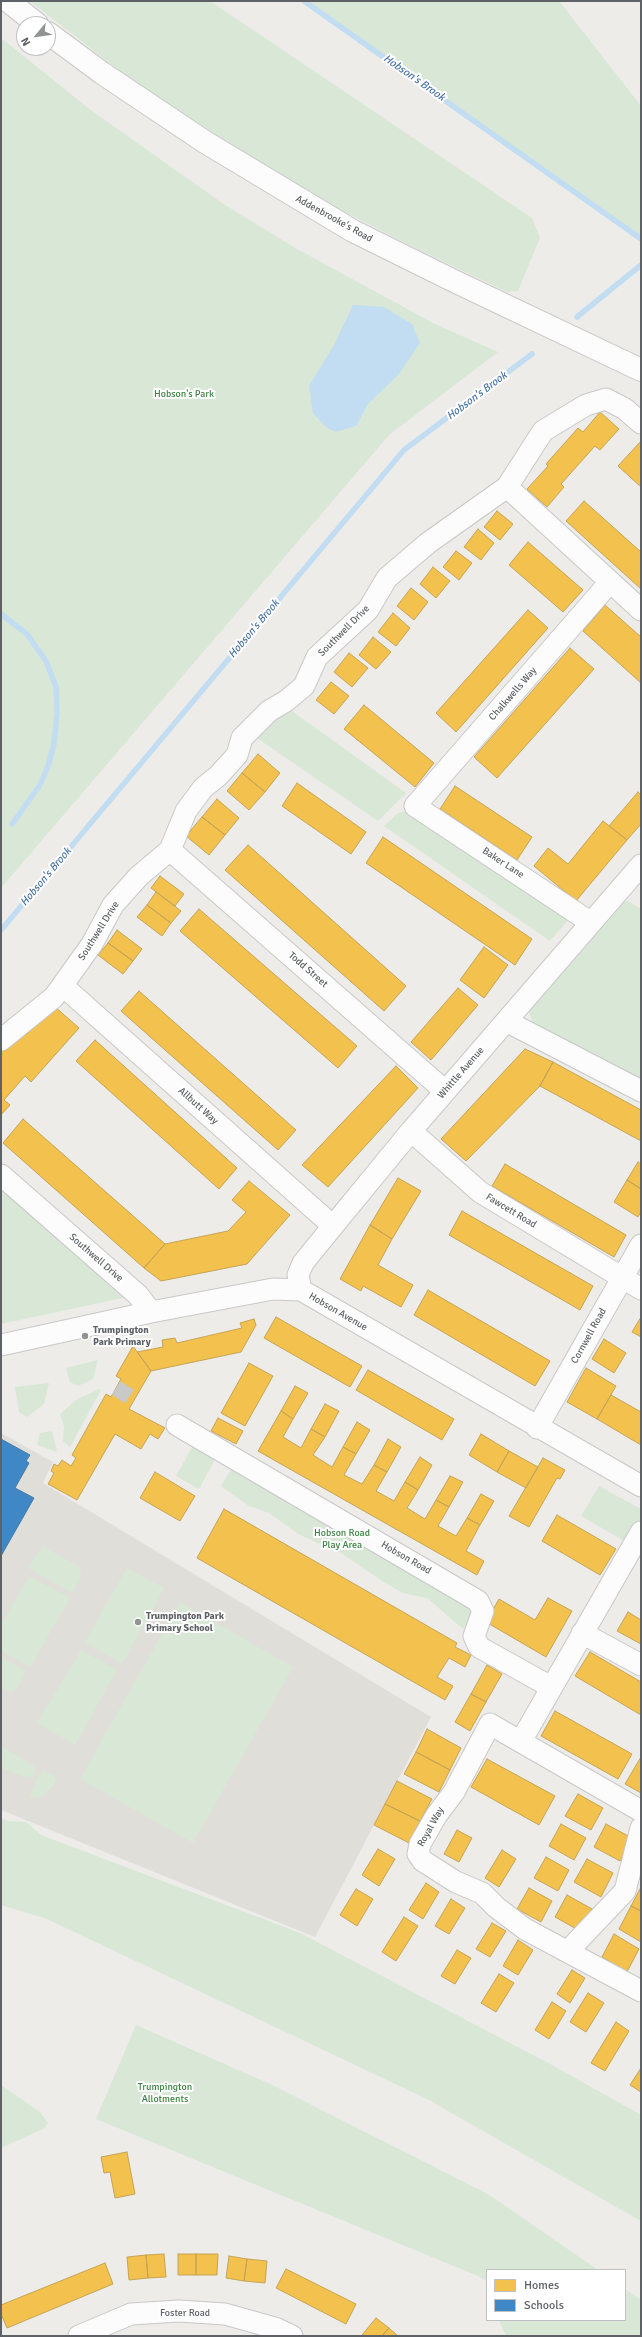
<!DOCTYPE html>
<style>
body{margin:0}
#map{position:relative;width:642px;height:2337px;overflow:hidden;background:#edece9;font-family:Signika,sans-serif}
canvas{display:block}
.frame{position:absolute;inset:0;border:2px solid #5e6165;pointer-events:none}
.legend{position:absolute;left:486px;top:2269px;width:140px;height:52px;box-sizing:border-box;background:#fff;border:1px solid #bfc0c1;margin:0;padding:5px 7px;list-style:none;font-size:12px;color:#5e6165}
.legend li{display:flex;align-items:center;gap:8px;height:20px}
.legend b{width:20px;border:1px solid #bfc0c1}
.north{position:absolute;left:16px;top:16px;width:40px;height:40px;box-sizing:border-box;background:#fff;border:1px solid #bfc0c1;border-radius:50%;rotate:241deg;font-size:11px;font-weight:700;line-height:16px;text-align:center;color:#5e6165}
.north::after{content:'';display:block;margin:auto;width:14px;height:18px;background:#909293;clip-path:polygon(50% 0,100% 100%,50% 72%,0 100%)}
</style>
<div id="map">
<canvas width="642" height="2337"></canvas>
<div class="frame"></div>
<ul class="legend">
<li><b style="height:11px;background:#f2c14e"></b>Homes</li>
<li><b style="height:11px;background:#3f88c5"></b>Schools</li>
</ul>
<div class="north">N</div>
</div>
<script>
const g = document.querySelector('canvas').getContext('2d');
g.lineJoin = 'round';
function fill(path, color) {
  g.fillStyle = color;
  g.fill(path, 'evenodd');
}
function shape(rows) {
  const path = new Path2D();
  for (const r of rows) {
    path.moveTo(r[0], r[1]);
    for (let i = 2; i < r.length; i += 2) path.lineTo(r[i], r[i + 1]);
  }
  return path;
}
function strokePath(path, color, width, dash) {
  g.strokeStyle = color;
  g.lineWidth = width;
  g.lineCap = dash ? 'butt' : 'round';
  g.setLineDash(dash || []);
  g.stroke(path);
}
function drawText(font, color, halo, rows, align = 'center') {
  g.font = font + ' Signika,sans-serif';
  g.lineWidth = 4;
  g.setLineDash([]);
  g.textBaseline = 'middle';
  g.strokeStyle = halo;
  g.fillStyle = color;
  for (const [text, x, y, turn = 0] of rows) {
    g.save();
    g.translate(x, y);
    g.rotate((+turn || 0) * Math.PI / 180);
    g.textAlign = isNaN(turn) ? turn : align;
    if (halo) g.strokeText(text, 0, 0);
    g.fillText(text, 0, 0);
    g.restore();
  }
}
fill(shape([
 [1,1433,53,1462,43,1483,431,1717,315,1937,1,1810]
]), '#e0ded9');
fill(shape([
 [30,1,210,1,532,218,540,238,518,291,507,292,405,243,293,185,129,78],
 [304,1,559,1,641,106,641,243,631,232],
 [1,38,92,111,225,205,297,249,435,324,498,352,389,435,1,888],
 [285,706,406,793,378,821,254,736],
 [412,811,572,916,550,941,384,826,398,813],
 [628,901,641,909,641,1084,535,1028,526,1005,615,904],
 [1,1188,127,1297,1,1324],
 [98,1360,93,1379,78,1386,70,1382,66,1368],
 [49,1383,44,1404,27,1417,19,1412,15,1387],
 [99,1389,101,1390,70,1447,63,1441,64,1427,60,1414,76,1400],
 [52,1431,57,1452,37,1445,40,1433],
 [193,1446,211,1456,214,1461,199,1489,176,1476],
 [230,1471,234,1471,471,1606,473,1614,463,1629,427,1598,403,1593,382,1581,341,1553,300,1535,269,1513,249,1506,221,1486],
 [599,1486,641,1509,641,1522,628,1543,581,1516],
 [42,1546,80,1567,81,1576,72,1593,28,1568],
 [127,1568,164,1588,122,1664,85,1642],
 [29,1576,70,1598,30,1667,1,1651,1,1625],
 [180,1602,293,1667,193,1843,80,1779],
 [81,1650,117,1670,75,1745,37,1723],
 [1,1657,26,1671,17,1688,12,1692,1,1689],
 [1,1746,34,1766,36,1770,33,1777,27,1778,1,1768],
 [44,1771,54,1776,56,1780,54,1785,43,1796,29,1798,39,1775],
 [1,1818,8,1821,26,1822,41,1835,300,1933,552,2065,641,2115,641,2221,427,2099,47,1919,1,1905],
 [136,2025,270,2084,488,2194,598,2270,487,2270,487,2281,478,2276,96,2119],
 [1,2085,40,2112,48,2123,45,2128,1,2148],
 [625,2289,641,2300,641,2336,506,2336,499,2320,625,2320]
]), '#d8e7d6');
fill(shape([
 [353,305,384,307,412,324,420,343,399,374,368,404,356,426,335,432,326,427,313,413,309,386,334,345]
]), '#c2ddf2');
const homes = shape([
 [600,412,619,429,600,450,595,446,561,484,564,487,547,507,527,489,548,466,546,464,578,428,583,432,600,412],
 [641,441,641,487,618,466,641,441],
 [584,501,641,552,641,589,566,521,584,501],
 [497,511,513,524,500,540,484,527,497,511],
 [478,529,494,543,481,560,464,547,478,529],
 [528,542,583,590,563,612,509,565,528,542],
 [456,551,472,563,459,580,443,567,456,551],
 [433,567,450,581,436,598,420,584,433,567],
 [411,588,428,602,414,620,397,606,411,588],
 [605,605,641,637,641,683,583,631,605,605],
 [528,610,548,628,456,732,436,713,528,610],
 [393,613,410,628,396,646,378,632,393,613],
 [373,637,391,652,376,669,359,655,373,637],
 [570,648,594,669,497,778,474,757,570,648],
 [349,653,368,668,352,687,334,672,349,653],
 [331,682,349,696,334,714,316,700,331,682],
 [364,705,434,763,415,787,344,729,364,705],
 [258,754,280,773,265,792,242,773,258,754],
 [242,773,265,792,249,810,227,791,242,773],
 [297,783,366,832,351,854,282,806,297,783],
 [455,786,532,837,517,860,440,809,455,786],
 [638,792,641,795,641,824,627,840,609,826,638,792],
 [217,799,239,818,225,835,202,817,217,799],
 [202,817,225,835,209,855,186,836,202,817],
 [603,821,627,840,576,901,534,866,548,848,568,864,603,821],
 [383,837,532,939,515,965,366,863,383,837],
 [248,845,406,986,384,1011,225,870,248,845],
 [160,876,184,894,175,906,151,888,160,876],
 [156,892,181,911,171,923,147,905,156,892],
 [147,905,171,923,162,936,137,917,147,905],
 [199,909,357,1046,338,1068,180,931,199,909],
 [117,930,142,949,133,961,108,943,117,930],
 [108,943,133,961,123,974,98,955,108,943],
 [484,947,508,965,484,998,460,980,484,947],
 [458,988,478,1005,431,1060,411,1042,458,988],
 [139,991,296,1130,278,1150,121,1011,139,991],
 [53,1005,79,1028,31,1082,25,1076,4,1100,10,1105,1,1115,1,1052,22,1030,27,1034,53,1005],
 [95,1040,237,1168,219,1189,76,1061,95,1040],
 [525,1049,553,1062,540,1086,466,1161,441,1139,525,1049],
 [553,1062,641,1110,641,1141,540,1086,553,1062],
 [396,1066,418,1088,328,1187,302,1165,396,1066],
 [23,1119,165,1244,144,1268,3,1143,23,1119],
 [638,1162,641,1164,641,1189,627,1180,638,1162],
 [505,1164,626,1235,614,1257,492,1186,505,1164],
 [398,1178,421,1191,392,1239,370,1225,398,1178],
 [627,1180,641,1189,641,1211,638,1217,614,1202,627,1180],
 [249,1181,290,1215,247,1264,161,1281,144,1268,165,1244,228,1231,246,1212,232,1200,249,1181],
 [462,1211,593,1286,580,1310,449,1235,462,1211],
 [370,1225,392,1239,378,1265,413,1285,401,1307,363,1286,361,1291,340,1279,370,1225],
 [428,1290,550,1361,535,1386,414,1315,428,1290],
 [276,1317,362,1366,350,1387,264,1338,276,1317],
 [641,1317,641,1337,632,1332,641,1317],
 [254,1319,256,1325,241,1352,151,1371,137,1352,163,1347,162,1340,175,1338,177,1343,242,1328,240,1323,254,1319],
 [604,1339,626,1353,614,1373,592,1359,604,1339],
 [133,1346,151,1371,129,1409,165,1428,158,1439,150,1434,141,1449,115,1434,77,1500,48,1484,54,1473,51,1471,54,1464,58,1466,62,1460,71,1466,76,1458,72,1455,106,1394,111,1397,121,1379,116,1376,133,1346],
 [249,1363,273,1376,245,1426,221,1413,249,1363],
 [586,1368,616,1386,597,1419,567,1402,586,1368],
 [368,1370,454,1419,442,1440,356,1390,368,1370],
 [295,1386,308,1393,293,1419,281,1411,295,1386],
 [611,1395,641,1412,641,1445,597,1419,611,1395],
 [325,1404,339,1411,325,1437,311,1429,325,1404],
 [281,1411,293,1419,283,1437,301,1448,311,1429,325,1437,313,1455,332,1467,343,1447,356,1454,344,1475,362,1484,374,1465,387,1472,376,1491,394,1501,405,1482,418,1490,407,1508,425,1519,436,1500,449,1507,438,1526,456,1536,467,1518,480,1525,466,1551,484,1561,477,1575,258,1451,281,1411],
 [218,1418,243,1431,236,1444,211,1431,218,1418],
 [357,1422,370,1430,356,1454,343,1447,357,1422],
 [481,1434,509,1451,497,1472,469,1455,481,1434],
 [388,1439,401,1447,387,1472,374,1465,388,1439],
 [509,1451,538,1467,526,1488,497,1472,509,1451],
 [420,1457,432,1465,418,1490,405,1482,420,1457],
 [543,1458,565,1470,560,1479,557,1478,529,1527,509,1516,543,1458],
 [155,1472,195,1496,180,1521,140,1498,155,1472],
 [450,1476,463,1482,449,1507,436,1500,450,1476],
 [481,1494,494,1501,480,1525,467,1518,481,1494],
 [224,1509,457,1643,455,1647,471,1655,465,1667,449,1658,437,1677,453,1686,445,1700,197,1558,224,1509],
 [557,1515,616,1549,600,1575,542,1541,557,1515],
 [548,1598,572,1611,546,1657,486,1622,499,1599,535,1620,548,1598],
 [628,1612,641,1620,641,1644,617,1631,628,1612],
 [590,1652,641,1682,641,1715,575,1676,590,1652],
 [487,1665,502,1674,486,1702,471,1694,487,1665],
 [471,1694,486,1702,470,1731,455,1722,471,1694],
 [555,1711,632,1754,618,1779,541,1736,555,1711],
 [427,1729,461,1748,450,1770,416,1752,427,1729],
 [416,1752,450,1770,439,1792,404,1774,416,1752],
 [641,1757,641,1793,625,1784,641,1757],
 [487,1759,555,1796,539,1825,471,1787,487,1759],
 [397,1781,432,1799,420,1821,385,1804,397,1781],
 [578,1794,603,1808,591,1830,565,1816,578,1794],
 [385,1804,420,1821,409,1843,374,1825,385,1804],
 [561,1824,586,1838,574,1860,549,1846,561,1824],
 [606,1824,632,1838,620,1861,594,1847,606,1824],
 [457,1830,472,1838,459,1862,444,1854,457,1830],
 [378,1849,395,1859,379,1886,362,1875,378,1849],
 [502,1850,516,1859,499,1887,485,1878,502,1850],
 [546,1857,569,1870,558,1891,534,1878,546,1857],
 [587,1859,613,1873,601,1897,574,1882,587,1859],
 [426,1883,439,1892,423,1919,409,1910,426,1883],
 [641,1887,641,1911,631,1906,641,1887],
 [529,1888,552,1901,541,1922,517,1909,529,1888],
 [356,1889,373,1899,357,1926,340,1915,356,1889],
 [567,1895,592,1909,580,1931,555,1917,567,1895],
 [451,1899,465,1908,449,1934,435,1926,451,1899],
 [631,1906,641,1911,641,1942,619,1929,631,1906],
 [404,1917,418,1926,396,1961,382,1952,404,1917],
 [492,1923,506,1931,490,1957,476,1949,492,1923],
 [614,1934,639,1949,627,1972,602,1957,614,1934],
 [518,1940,533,1950,518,1975,503,1966,518,1940],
 [457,1950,471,1958,455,1984,441,1976,457,1950],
 [572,1970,585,1978,570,2003,557,1994,572,1970],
 [499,1974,514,1983,496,2012,481,2003,499,1974],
 [588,1993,604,2003,586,2032,570,2022,588,1993],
 [552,2002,566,2011,549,2039,535,2030,552,2002],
 [616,2022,629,2031,605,2071,591,2063,616,2022],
 [641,2068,641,2092,630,2085,641,2068],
 [127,2152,135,2194,115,2198,110,2172,104,2173,101,2157,127,2152],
 [164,2254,166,2277,148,2278,146,2255,164,2254],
 [178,2254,196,2254,196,2275,178,2275,178,2254],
 [196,2254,218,2254,217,2275,196,2275,196,2254],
 [146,2255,148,2278,129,2280,127,2257,146,2255],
 [229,2256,247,2259,244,2281,226,2278,229,2256],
 [247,2259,267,2261,265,2283,244,2281,247,2259],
 [105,2263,113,2284,7,2328,1,2314,1,2305,105,2263],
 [286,2269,356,2304,346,2324,276,2288,286,2269],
 [376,2318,389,2328,382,2336,363,2336,362,2335,376,2318],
 [389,2328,398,2336,382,2336,389,2328]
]);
fill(homes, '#f2c14e');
strokePath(homes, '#c6a455', 1);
const schools = shape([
 [1,1439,30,1455,26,1461,29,1463,15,1488,34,1498,1,1556,1,1439]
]);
fill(schools, '#3f88c5');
strokePath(schools, '#487ca8', 1);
strokePath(shape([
 [304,1,641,239],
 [577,317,641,265],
 [1,614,27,634,46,661,56,687,57,713,54,744,48,766,40,785,12,824],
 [1,930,404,450,532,354]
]), '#c2ddf2', 5.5);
strokePath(shape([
 [116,1388,135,1400]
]), '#c9c9c8', 16, [16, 8]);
const minor = shape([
 [507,487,641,610],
 [170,850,445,1091],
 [590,922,415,806,610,582],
 [63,986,333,1226],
 [506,1021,641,1091],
 [1,1040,54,997,92,944,113,905,139,876,170,850,186,811,203,788,218,776,237,755,242,738,269,711,286,701,304,686,317,657,368,610,387,578,428,543,507,487,543,431,586,405,606,399,625,409,641,423],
 [411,1131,480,1192,641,1289],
 [1,1175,138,1295,151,1312],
 [301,1290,298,1275,303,1263,333,1226,411,1131,641,865],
 [1,1345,151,1312,273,1289,301,1290,641,1486],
 [177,1425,478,1601,483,1611,474,1636,479,1647,551,1687],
 [537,1428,641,1245],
 [582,1633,641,1665],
 [521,1741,641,1532],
 [641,1811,490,1724,454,1792,436,1816,420,1844,418,1854,423,1861,456,1882,482,1893,496,1907,525,1929,641,1991],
 [568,1951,625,1891,641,1828],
 [79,2336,131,2314,179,2311,225,2314,275,2328,292,2336]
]);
const tertiary = shape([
 [8,1,37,24],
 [48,33,102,73,205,142,353,231,454,281,641,370]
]);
strokePath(minor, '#c8c8c8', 23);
strokePath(tertiary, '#c8c8c8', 24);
strokePath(minor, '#fcfcfc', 21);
strokePath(tertiary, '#fcfcfc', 22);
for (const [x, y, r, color] of [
 [85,1336,4,"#909293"],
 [138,1622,4,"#909293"]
]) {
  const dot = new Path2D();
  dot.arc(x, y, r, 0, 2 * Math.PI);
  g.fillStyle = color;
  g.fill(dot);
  strokePath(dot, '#fff', 1.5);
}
drawText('10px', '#5e6165', '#fff', [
 ["Addenbrooke's Road",334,219,29],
 ["Southwell Drive",344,631,-45],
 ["Chalkwells Way",513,694,-49],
 ["Baker Lane",503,863,33],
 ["Southwell Drive",99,931,-58],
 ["Todd Street",308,970,41],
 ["Whittle Avenue",461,1073,-49],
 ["Allbutt Way",198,1106,42],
 ["Fawcett Road",511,1211,31],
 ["Southwell Drive",96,1258,41],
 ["Hobson Avenue",338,1312,30],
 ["Cornwell Road",589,1336,-61],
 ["Hobson Road",406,1558,30],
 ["Royal Way",431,1827,-61],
 ["Foster Road",185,2313]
]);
drawText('10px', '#3f8343', '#fff', [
 ["Hobson's Park",184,394],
 ["Hobson Road",342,1533],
 ["Play Area",342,1545],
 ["Trumpington",165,2087],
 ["Allotments",165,2099]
]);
drawText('bold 10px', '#5e6165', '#fff', [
 ["Trumpington",93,1330],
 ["Park Primary",93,1342],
 ["Trumpington Park",146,1616],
 ["Primary School",146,1628]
], 'left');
drawText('italic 11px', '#4c78a7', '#fff', [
 ["Hobson's Brook",414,78,35],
 ["Hobson's Brook",477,396,-37],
 ["Hobson's Brook",254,629,-50],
 ["Hobson's Brook",46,877,-50]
]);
</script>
